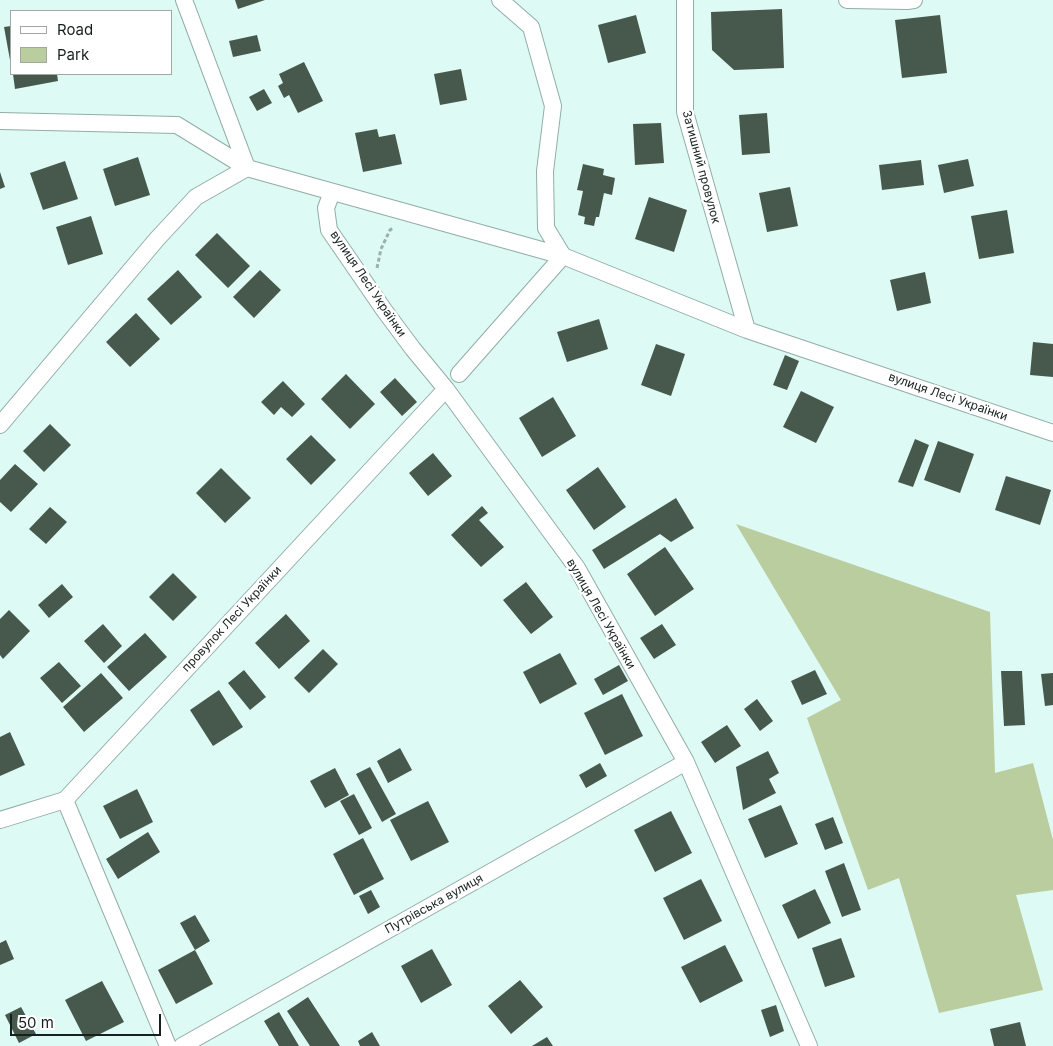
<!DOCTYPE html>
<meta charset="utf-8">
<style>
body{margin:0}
#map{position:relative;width:1053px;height:1046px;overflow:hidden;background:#ddfaf4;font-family:Inter,sans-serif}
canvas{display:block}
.legend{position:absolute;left:10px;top:10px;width:162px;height:65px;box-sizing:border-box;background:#fff;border:1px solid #a2a6a5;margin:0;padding:6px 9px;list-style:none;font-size:15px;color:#16211f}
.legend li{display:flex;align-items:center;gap:10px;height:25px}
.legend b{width:25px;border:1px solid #a2a6a5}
.scale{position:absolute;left:10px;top:1014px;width:151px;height:22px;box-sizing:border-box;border:2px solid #16211f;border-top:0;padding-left:6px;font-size:15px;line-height:18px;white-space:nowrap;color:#16211f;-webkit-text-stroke:4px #fff;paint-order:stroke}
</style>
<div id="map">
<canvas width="1053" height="1046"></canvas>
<ul class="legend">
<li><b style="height:6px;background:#fff"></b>Road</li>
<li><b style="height:14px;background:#b9cd9e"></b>Park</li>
</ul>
<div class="scale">50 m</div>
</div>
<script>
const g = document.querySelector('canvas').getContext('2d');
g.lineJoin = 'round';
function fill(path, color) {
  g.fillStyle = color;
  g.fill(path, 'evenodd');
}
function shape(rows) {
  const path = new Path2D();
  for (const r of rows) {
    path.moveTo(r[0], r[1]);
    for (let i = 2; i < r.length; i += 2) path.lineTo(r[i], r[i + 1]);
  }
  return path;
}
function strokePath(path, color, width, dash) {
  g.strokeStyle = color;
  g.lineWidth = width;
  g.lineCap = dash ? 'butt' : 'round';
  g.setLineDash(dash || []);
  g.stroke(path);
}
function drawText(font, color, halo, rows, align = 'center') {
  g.font = font + ' Inter,sans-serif';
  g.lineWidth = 5;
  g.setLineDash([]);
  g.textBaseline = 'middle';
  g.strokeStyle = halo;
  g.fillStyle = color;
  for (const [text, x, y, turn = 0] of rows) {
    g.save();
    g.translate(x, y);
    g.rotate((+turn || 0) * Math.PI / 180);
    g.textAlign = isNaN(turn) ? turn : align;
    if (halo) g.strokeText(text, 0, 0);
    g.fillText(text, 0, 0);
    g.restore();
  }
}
fill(shape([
 [736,524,990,612,995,773,1033,763,1053,840,1053,890,1016,895,1043,990,939,1013,899,878,868,890,807,718,841,700]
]), '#b9cd9e');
fill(shape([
 [235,0,265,0,238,9],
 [782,9,784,68,734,70,712,50,711,12],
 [636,15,646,53,608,63,598,25],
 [940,15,947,73,902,78,895,20],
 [11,26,11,60,10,60,4,27],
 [257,35,261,51,233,57,229,41],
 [304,62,323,101,298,113,289,95,284,98,278,86,283,83,279,74],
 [461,69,467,100,440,105,434,74],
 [13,74,57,74,58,81,15,89],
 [264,89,272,103,257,111,249,97],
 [767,113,770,153,742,155,739,115],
 [661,123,664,163,635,165,633,124],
 [377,129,379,137,395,134,402,164,363,172,355,133],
 [138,157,150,195,115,206,103,169],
 [968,159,974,186,944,193,938,165],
 [921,160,924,185,882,190,879,165],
 [65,161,78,199,43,210,30,173],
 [583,164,604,169,603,175,615,178,612,195,604,193,599,217,596,217,594,226,584,224,585,217,578,215,583,191,577,190],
 [0,172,5,187,0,189],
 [790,187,798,226,767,232,759,193],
 [649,197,687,210,674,252,635,239],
 [1007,210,1014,253,979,259,971,216],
 [91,216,103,254,68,265,56,227],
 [217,233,250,266,228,288,195,255],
 [178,270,202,297,171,325,147,299],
 [260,270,281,290,254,318,233,297],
 [925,272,931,303,897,311,890,280],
 [136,313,160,339,130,367,106,342],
 [599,319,608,349,567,362,557,332],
 [1033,342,1053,344,1053,377,1030,375],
 [656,344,685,354,671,396,641,385],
 [785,355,799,361,787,390,773,385],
 [346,374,375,404,350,429,321,399],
 [395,378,417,402,402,416,380,392],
 [283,381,305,404,292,417,281,407,274,415,261,402],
 [801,391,834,407,816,443,783,427],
 [553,397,576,436,542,457,519,418],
 [50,424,71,445,44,472,23,451],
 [311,435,336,460,311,485,286,459],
 [915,439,929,445,913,487,898,482],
 [938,441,974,454,960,493,924,480],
 [433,453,452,476,428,496,409,473],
 [15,464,38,484,11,512,0,502,0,480],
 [598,467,626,507,594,530,566,490],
 [221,468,251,498,225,523,196,493],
 [1006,476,1051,490,1040,525,995,510],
 [676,498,694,528,671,542,660,534,604,569,592,550],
 [482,506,488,513,479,520,504,547,481,567,451,535],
 [50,507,67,522,46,544,29,529],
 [665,547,694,589,655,616,627,574],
 [173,573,197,597,173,621,149,597],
 [526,582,553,617,531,634,503,600],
 [62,584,73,597,49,618,38,605],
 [9,610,30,631,3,659,0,655,0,619],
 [286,614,310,641,279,669,255,643],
 [103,624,122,646,104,663,84,641],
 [662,624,676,645,654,659,640,638],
 [145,633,167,657,129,691,107,667],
 [323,649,338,664,309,693,294,678],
 [560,653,577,684,540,704,523,672],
 [59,662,81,686,62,703,40,678],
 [619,665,628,681,603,695,594,679],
 [244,670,266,697,250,710,228,683],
 [815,670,827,694,802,705,791,681],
 [1001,671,1022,671,1025,725,1004,726],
 [101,673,123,698,84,732,63,707],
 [1053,673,1053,705,1045,706,1041,674],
 [219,690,243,727,213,746,190,710],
 [622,694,643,736,605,755,584,713],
 [757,699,773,721,760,731,744,709],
 [727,725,741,746,715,763,701,742],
 [10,732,25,765,0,776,0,737],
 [400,748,412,770,388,783,377,761],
 [768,751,779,773,769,779,776,793,743,810,736,767],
 [600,763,607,776,586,788,579,775],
 [370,767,396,814,382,822,356,774],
 [335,768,349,795,325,808,310,781],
 [137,789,153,822,120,839,103,806],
 [354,794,372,828,359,835,340,801],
 [428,801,449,842,411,861,390,820],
 [781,805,798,844,765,858,748,819],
 [671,811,692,853,655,872,634,830],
 [833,817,843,843,825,850,815,824],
 [148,832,160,852,118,879,106,859],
 [363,838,384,879,354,895,333,854],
 [844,863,861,910,842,917,825,871],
 [701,879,722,921,684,940,663,898],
 [815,889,831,923,798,939,782,905],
 [371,890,380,907,368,914,359,896],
 [195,915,210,941,195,950,180,923],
 [841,938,855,977,825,987,812,948],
 [6,940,14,959,0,965,0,943],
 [725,945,743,981,700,1003,681,967],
 [432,949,452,985,421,1003,401,966],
 [195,950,213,984,176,1004,158,970],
 [520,980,543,1007,511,1034,488,1006],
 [102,981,124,1022,86,1041,65,1000],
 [308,997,340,1046,310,1046,287,1011],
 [776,1005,784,1031,770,1037,761,1010],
 [21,1007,36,1034,19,1043,5,1015],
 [279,1012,299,1046,279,1046,264,1021],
 [1020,1022,1026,1046,994,1046,990,1029],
 [372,1032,380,1046,360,1046,358,1041],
 [547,1037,553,1046,532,1046]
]), '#47594c');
const minor = shape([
 [500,0,531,27,553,106,545,171,546,228,563,256],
 [685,0,685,112,747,330],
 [847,0,907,1,914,0],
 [0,121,177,125,247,168,563,256,747,330,1053,433],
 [332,192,326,208,329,230,384,310,413,349,446,389,577,568,686,762,809,1046],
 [459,374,563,256],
 [0,425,157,239,196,197,247,168,184,0],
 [65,800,168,1046],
 [0,820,65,800,446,389],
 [182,1046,686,762]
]);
strokePath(minor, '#92ada7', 18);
strokePath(shape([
 [377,268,381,249,390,230,393,228]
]), '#99b0ab', 3, [4, 2.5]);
strokePath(minor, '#fff', 16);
drawText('12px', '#16211f', '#fff', [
 ["Затишний провулок",701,167,75],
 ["вулиця Лесі Українки",368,284,56],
 ["вулиця Лесі Українки",948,397,19],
 ["вулиця Лесі Українки",601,614,60],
 ["провулок Лесі Українки",232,619,-47],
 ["Путрівська вулиця",434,904,-29]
]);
</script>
